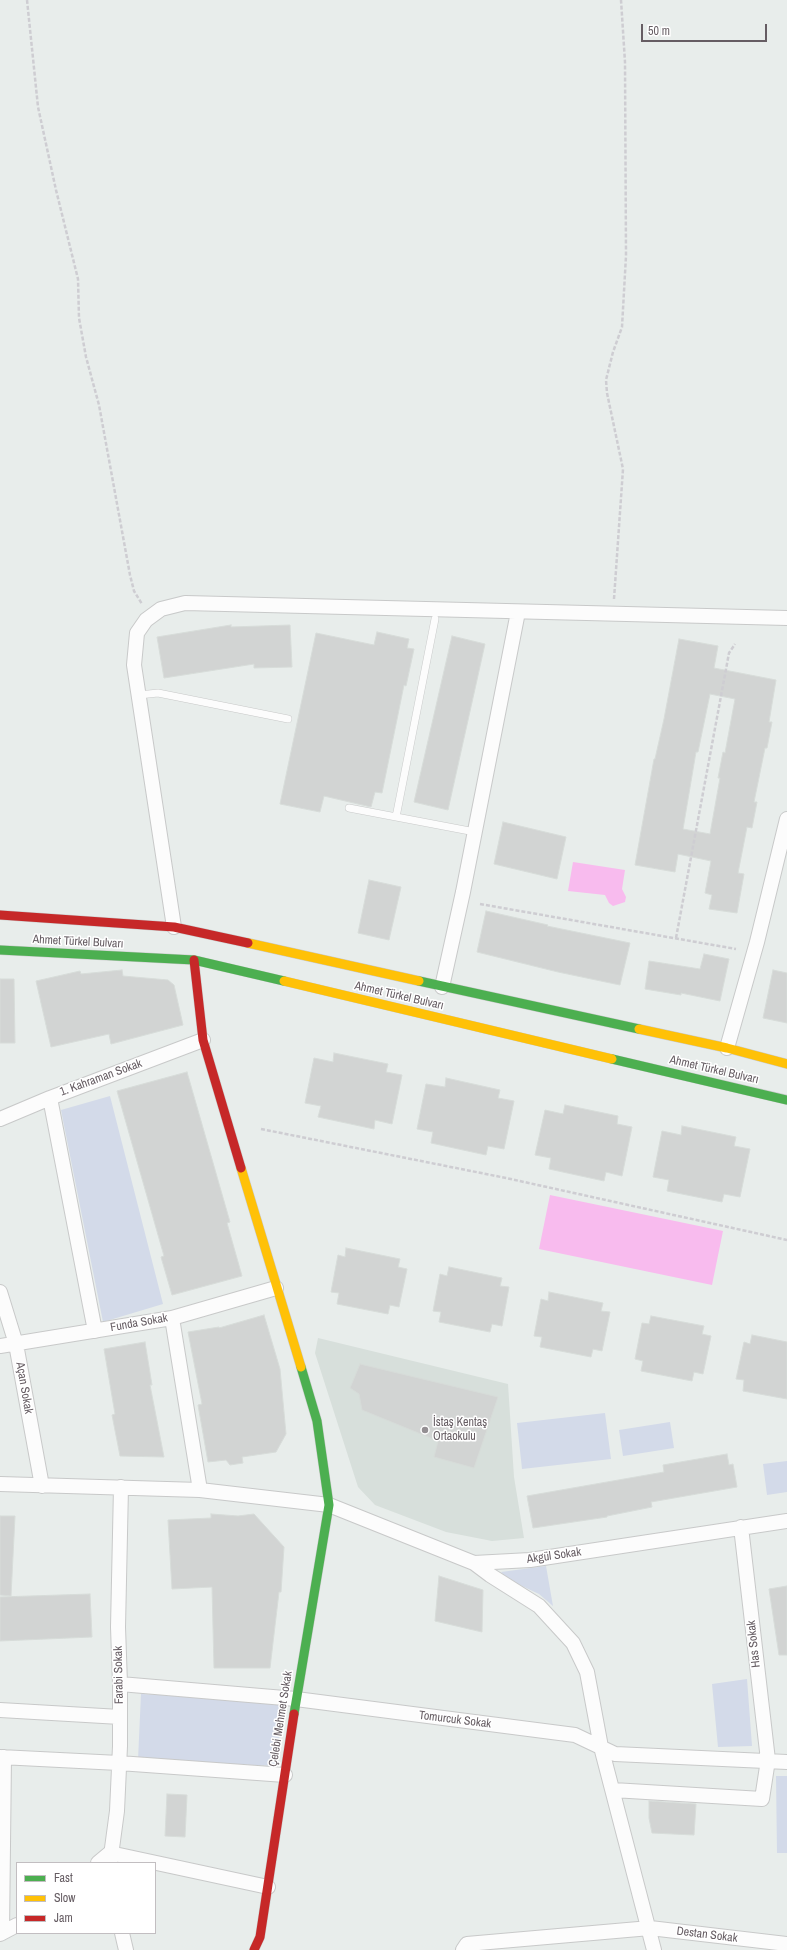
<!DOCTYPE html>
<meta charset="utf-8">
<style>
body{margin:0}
#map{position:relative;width:787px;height:1950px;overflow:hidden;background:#e8edeb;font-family:"Archivo Narrow",sans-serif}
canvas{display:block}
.legend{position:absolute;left:16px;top:1862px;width:140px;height:72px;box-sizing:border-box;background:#fff;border:1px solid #c2bec1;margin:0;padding:5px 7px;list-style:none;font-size:12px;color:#665d63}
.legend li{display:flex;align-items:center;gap:8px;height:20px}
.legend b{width:20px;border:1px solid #c2bec1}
.scale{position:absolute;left:641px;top:24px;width:126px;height:18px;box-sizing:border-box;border:2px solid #665d63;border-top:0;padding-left:5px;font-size:12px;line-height:14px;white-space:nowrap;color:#665d63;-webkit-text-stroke:3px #fff;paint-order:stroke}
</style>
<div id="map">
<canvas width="787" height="1950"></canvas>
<ul class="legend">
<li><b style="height:5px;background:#4caf50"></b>Fast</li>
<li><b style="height:5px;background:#ffc107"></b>Slow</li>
<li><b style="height:5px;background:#c62828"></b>Jam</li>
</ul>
<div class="scale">50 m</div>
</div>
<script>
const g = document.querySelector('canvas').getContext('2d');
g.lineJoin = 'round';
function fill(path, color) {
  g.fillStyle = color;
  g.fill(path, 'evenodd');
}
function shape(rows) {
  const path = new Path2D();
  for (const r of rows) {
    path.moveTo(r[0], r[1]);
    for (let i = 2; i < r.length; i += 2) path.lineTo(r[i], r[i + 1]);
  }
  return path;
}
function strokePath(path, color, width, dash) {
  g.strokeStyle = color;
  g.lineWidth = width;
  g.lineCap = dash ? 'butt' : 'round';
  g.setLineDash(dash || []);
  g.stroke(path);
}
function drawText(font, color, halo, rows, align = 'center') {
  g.font = font + ' "Archivo Narrow",sans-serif';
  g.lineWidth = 3;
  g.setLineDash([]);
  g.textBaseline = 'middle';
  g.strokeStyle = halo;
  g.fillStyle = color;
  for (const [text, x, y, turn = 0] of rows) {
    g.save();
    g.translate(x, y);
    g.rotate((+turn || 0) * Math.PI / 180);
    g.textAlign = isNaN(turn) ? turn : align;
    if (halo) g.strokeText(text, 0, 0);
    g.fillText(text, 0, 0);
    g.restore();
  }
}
fill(shape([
 [318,1338,508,1384,514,1477,524,1538,492,1541,446,1532,375,1505,358,1487,315,1353]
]), '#d7dfdb');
fill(shape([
 [110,1096,163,1304,103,1322,61,1110],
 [605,1413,611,1459,522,1469,517,1423],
 [670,1422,674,1448,623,1456,619,1430],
 [787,1461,787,1492,767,1495,763,1464],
 [546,1566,553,1606,539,1594,507,1579,501,1572],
 [747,1679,752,1746,718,1747,712,1684],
 [141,1694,281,1701,278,1766,138,1760],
 [776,1776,787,1776,787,1853,777,1853]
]), '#d3dae9');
fill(shape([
 [573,862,625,870,622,889,626,897,625,902,613,906,609,903,605,895,568,891],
 [550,1195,723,1231,712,1285,539,1249]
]), '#f8bbee');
const building = shape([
 [231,625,231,627,290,625,292,667,254,668,254,664,164,678,157,637,231,625],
 [377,632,409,639,407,648,414,649,406,686,404,685,382,793,375,792,371,807,324,796,320,812,280,804,316,633,374,645,377,632],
 [452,636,485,644,448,810,414,802,452,636],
 [679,639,718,646,714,668,776,680,769,722,772,722,767,748,765,748,754,802,757,802,752,828,747,827,738,873,744,874,737,913,709,909,712,895,705,893,711,861,678,854,675,872,635,865,654,759,655,759,664,719,679,639],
 [710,694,735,699,725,753,723,752,718,778,720,778,710,834,683,829,696,752,698,752,710,694],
 [503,822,566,837,557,879,494,864,503,822],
 [369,880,401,887,389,940,358,933,369,880],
 [486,911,548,925,547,926,630,943,620,985,558,972,477,952,486,911],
 [704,954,729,959,720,1001,681,993,681,995,645,989,649,961,700,969,704,954],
 [122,970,123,976,168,980,174,985,183,1025,111,1044,109,1034,51,1047,36,981,80,971,81,974,122,970],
 [773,970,787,973,787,1023,763,1018,773,970],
 [0,979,14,979,15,1043,0,1043,0,979],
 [334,1053,388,1064,386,1072,402,1075,392,1124,375,1120,374,1129,318,1117,321,1106,305,1103,314,1058,333,1062,334,1053],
 [187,1072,230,1222,227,1223,242,1276,172,1295,161,1257,164,1256,117,1091,187,1072],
 [446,1078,500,1090,498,1098,514,1101,504,1149,488,1146,486,1155,431,1143,433,1132,417,1129,426,1084,445,1087,446,1078],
 [565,1105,618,1116,617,1124,632,1127,622,1176,606,1172,604,1181,549,1169,551,1158,535,1155,545,1110,563,1114,565,1105],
 [682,1126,736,1137,734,1146,750,1149,740,1197,724,1194,722,1202,667,1191,669,1180,653,1177,662,1131,681,1135,682,1126],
 [346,1248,400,1259,398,1267,407,1269,399,1307,390,1305,388,1314,337,1304,339,1293,331,1292,338,1255,345,1257,346,1248],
 [449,1267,502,1278,500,1286,509,1287,502,1326,492,1324,490,1332,439,1322,441,1312,433,1311,440,1274,447,1276,449,1267],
 [549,1292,603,1303,601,1311,610,1312,602,1351,593,1349,591,1357,540,1347,542,1337,534,1336,541,1299,548,1301,549,1292],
 [264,1315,280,1369,286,1434,276,1452,242,1457,243,1463,230,1465,226,1460,208,1462,198,1405,202,1404,188,1332,219,1327,219,1328,264,1315],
 [651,1316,704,1326,702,1334,711,1336,703,1374,694,1372,692,1381,641,1371,643,1361,635,1359,642,1323,649,1324,651,1316],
 [752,1335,787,1342,787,1399,743,1391,744,1380,736,1379,744,1342,750,1344,752,1335],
 [145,1342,152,1385,150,1385,164,1457,120,1456,112,1415,115,1414,104,1349,145,1342],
 [360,1364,498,1397,474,1468,434,1457,438,1441,362,1410,359,1394,350,1388,360,1364],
 [727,1454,729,1465,733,1464,737,1487,651,1502,652,1507,607,1516,607,1517,533,1528,527,1496,664,1472,663,1465,727,1454],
 [211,1514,238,1516,254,1514,284,1547,281,1592,279,1592,270,1668,214,1668,212,1587,172,1589,168,1520,211,1518,211,1514],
 [0,1516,15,1516,11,1596,0,1595,0,1516],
 [439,1576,483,1590,482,1632,435,1621,439,1576],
 [787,1586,787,1655,779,1655,769,1589,787,1586],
 [90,1594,92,1637,0,1641,0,1597,90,1594],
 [167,1794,187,1795,185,1837,165,1836,167,1794],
 [649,1801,696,1804,694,1835,652,1833,649,1818,649,1801]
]);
fill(building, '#d2d4d3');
strokePath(building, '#d7dcd9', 1);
const lane = shape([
 [139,695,158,693,288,719],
 [349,808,475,832],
 [396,817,435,619]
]);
const street = shape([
 [174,927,134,665,137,633,146,620,161,609,185,603,787,618],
 [442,987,463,892,518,612],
 [727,1048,757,942,787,819],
 [50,1098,95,1331],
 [0,1119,50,1098,203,1040],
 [0,1292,16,1344,42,1486],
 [172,1318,200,1490],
 [0,1346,172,1318,276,1288],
 [0,1484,200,1490,329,1505,474,1563,530,1560,787,1521],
 [474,1563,490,1575,539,1606,573,1643,587,1672,601,1747,654,1950],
 [120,1684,296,1699,575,1735,615,1754,787,1762],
 [0,1710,120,1717],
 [0,1757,119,1763,285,1775],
 [613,1790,762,1799,768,1760,741,1527],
 [98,1863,110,1853,268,1887],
 [110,1863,117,1811,120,1746,120,1684,118,1627,121,1487],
 [2,1933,4,1757],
 [122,1933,126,1950],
 [0,1934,17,1925],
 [463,1950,467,1944,650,1928,787,1944]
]);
const fast = shape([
 [0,950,194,960,284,981],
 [419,981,639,1029],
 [612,1059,787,1100],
 [294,1714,329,1505,317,1421,301,1367]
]);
const slow = shape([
 [248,943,419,981],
 [284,981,612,1059],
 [639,1029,727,1048,787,1064],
 [241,1168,301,1367]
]);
const jam = shape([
 [0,915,174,927,248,943],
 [194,960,203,1040,241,1168],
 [254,1950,260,1937,294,1714]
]);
strokePath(lane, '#c8c9c9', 8);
strokePath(street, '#c8c9c9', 16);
strokePath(fast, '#c9caca', 10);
strokePath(slow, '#c9caca', 10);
strokePath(jam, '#c9caca', 10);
strokePath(shape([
 [27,0,38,107,56,190,78,279,79,318,86,357,99,405,130,575,134,591,142,604],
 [614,599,623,469,607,393,606,380,613,352,622,327,626,256,625,62,621,0],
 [480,904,736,949],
 [676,938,729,653,735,644],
 [261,1129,506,1178,787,1240]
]), '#cecdd2', 2.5, [4, 2]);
strokePath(lane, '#fcfcfc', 7);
strokePath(street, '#fcfcfc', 14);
strokePath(fast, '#4caf50', 9);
strokePath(slow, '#ffc107', 9);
strokePath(jam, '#c62828', 9);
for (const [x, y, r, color] of [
 [425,1430,4,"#948f93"]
]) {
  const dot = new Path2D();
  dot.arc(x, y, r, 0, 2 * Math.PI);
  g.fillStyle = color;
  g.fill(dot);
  strokePath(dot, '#fff', 1.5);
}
drawText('12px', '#665d63', '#fff', [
 ["Ahmet Türkel Bulvarı",78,942,3],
 ["Ahmet Türkel Bulvarı",399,996,13],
 ["Ahmet Türkel Bulvarı",714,1070,13],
 ["1. Kahraman Sokak",101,1078,-20],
 ["Funda Sokak",139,1323,-10],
 ["Açan Sokak",24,1388,80],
 ["Akgül Sokak",554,1556,-8],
 ["Has Sokak",754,1644,-96],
 ["Farabi Sokak",119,1675,-91],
 ["Çelebi Mehmet Sokak",281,1719,-81],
 ["Tomurcuk Sokak",455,1720,7],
 ["Destan Sokak",707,1935,7]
]);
drawText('12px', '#665d63', '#fff', [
 ["İstaş Kentaş",433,1423],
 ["Ortaokulu",433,1437]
], 'left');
</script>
